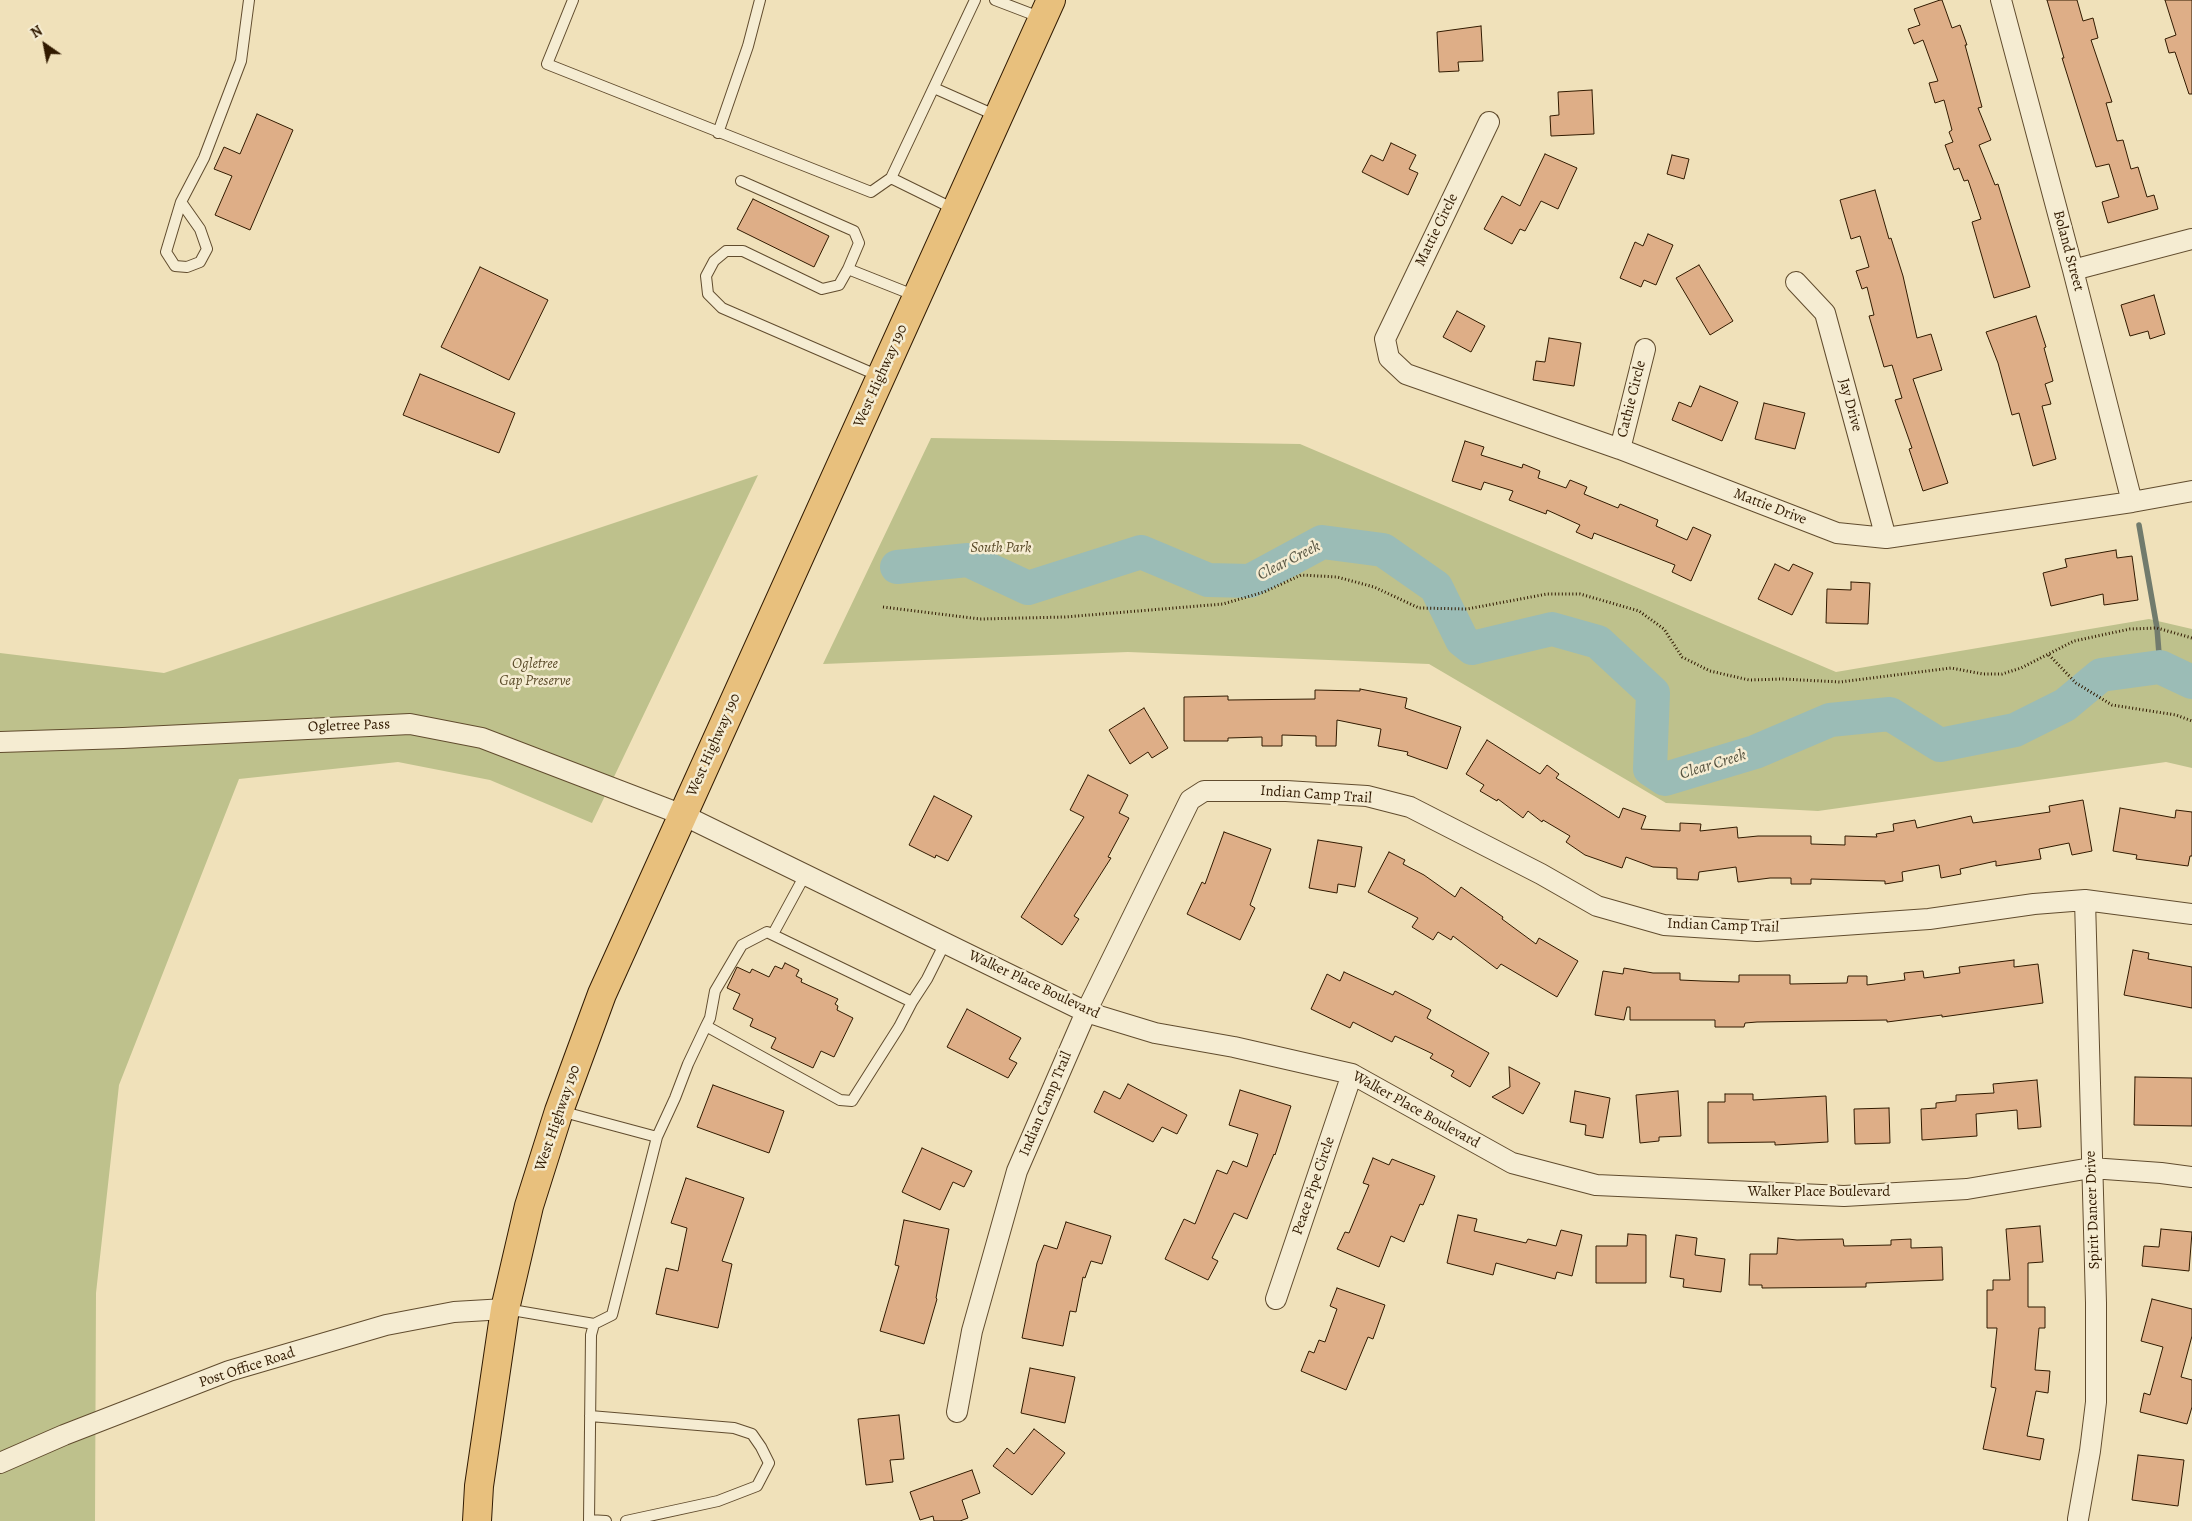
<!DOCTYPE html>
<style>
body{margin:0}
#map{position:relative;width:2192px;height:1521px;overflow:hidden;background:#f0e1ba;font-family:Alegreya,serif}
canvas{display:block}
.north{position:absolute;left:20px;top:20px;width:50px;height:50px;-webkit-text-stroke:4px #f5ecd2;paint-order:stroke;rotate:327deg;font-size:14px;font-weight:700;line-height:20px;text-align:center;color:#311a00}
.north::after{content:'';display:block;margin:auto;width:18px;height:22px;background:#311a00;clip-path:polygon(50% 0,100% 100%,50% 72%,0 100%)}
</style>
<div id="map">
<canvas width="2192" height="1521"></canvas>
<div class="north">N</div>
</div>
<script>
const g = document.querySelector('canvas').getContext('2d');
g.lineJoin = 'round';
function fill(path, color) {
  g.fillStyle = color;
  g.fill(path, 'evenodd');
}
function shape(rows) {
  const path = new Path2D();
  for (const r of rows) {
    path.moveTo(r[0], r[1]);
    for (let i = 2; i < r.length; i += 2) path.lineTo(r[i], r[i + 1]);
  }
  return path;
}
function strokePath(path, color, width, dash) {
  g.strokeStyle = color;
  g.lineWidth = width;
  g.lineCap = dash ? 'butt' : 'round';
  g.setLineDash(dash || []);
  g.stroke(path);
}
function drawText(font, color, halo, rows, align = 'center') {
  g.font = font + ' Alegreya,serif';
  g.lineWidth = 5;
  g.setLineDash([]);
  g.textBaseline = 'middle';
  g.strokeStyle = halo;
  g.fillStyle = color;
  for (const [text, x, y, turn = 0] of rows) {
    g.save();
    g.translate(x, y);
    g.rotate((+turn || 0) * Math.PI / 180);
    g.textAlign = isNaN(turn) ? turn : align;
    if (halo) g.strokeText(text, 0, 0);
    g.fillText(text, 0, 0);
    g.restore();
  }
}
fill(shape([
 [931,438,1300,444,1836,672,2149,619,2192,629,2192,768,2166,762,1818,811,1666,803,1429,664,1128,652,823,664],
 [758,475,592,823,490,780,398,762,239,779,119,1085,96,1293,95,1521,0,1521,0,653,164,673]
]), '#bec18c');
strokePath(shape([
 [2139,525,2157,628,2160,667]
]), '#717b6d', 5.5);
strokePath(shape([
 [897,567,968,560,1028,588,1141,552,1208,580,1250,581,1322,542,1383,550,1436,587,1462,640,1472,648,1552,629,1598,642,1653,693,1650,769,1665,779,1755,752,1830,720,1890,714,1940,745,2015,730,2065,705,2101,675,2160,667,2192,682]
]), '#9bbcb6', 34);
const building = shape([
 [1940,0,1942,0,1952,28,1960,25,1967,45,1965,45,1982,107,1978,108,1991,140,1979,145,1995,185,1998,184,2030,287,1994,298,1972,222,1981,219,1968,180,1964,181,1959,168,1954,170,1945,145,1953,142,1949,132,1952,130,1944,100,1935,103,1929,83,1938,81,1923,40,1914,44,1908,29,1920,25,1914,9,1940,0],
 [2047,0,2077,0,2083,21,2093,18,2098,38,2091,40,2112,102,2106,103,2117,141,2123,140,2131,169,2138,167,2147,197,2154,195,2158,209,2108,223,2102,202,2119,197,2109,164,2096,167,2062,58,2064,58,2047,0],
 [2165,0,2192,0,2192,94,2189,94,2175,52,2169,53,2165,39,2176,35,2165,0],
 [1481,26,1483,61,1458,62,1459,71,1439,72,1437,32,1481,26],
 [1592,90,1594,134,1551,136,1550,116,1559,115,1558,92,1592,90],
 [257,114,293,130,250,230,215,215,232,176,214,169,224,147,240,154,257,114],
 [1391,143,1416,155,1409,169,1418,173,1408,195,1362,172,1371,155,1383,161,1391,143],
 [1545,154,1577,168,1558,209,1541,201,1525,231,1520,229,1512,244,1484,229,1502,196,1520,206,1545,154],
 [1672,155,1689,159,1684,179,1667,174,1672,155],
 [1875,190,1889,239,1891,238,1903,276,1917,338,1931,334,1942,370,1913,379,1948,483,1923,491,1909,449,1912,448,1895,400,1902,398,1892,365,1884,367,1869,316,1874,315,1867,287,1862,289,1856,271,1869,267,1860,236,1851,239,1840,200,1875,190],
 [753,199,829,236,814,267,737,229,753,199],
 [1648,234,1673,245,1656,285,1644,280,1641,287,1620,278,1635,242,1643,246,1648,234],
 [1699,265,1733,321,1710,335,1676,278,1699,265],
 [480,267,548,300,509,380,441,347,480,267],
 [2154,295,2165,334,2150,339,2148,331,2130,336,2121,305,2154,295],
 [1457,311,1485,326,1471,352,1443,337,1457,311],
 [2036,316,2046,347,2044,348,2053,381,2045,384,2051,404,2042,406,2056,459,2033,466,2019,413,2012,415,1998,363,1986,332,2036,316],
 [1549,338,1581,343,1574,386,1533,380,1536,361,1545,362,1549,338],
 [420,374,515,413,499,453,403,415,420,374],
 [1700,386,1738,402,1722,441,1672,420,1679,402,1691,407,1700,386],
 [1764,403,1805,413,1795,449,1755,439,1764,403],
 [1465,441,1484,447,1481,455,1522,468,1523,464,1540,471,1538,478,1566,488,1570,480,1587,487,1584,494,1618,508,1620,504,1658,520,1656,526,1687,540,1693,527,1711,535,1691,581,1672,572,1675,565,1594,533,1592,539,1576,532,1580,525,1547,510,1546,514,1509,500,1513,491,1484,482,1481,490,1452,481,1465,441],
 [2116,550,2117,558,2132,556,2138,600,2104,605,2103,594,2051,606,2043,573,2067,567,2065,559,2116,550],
 [1775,564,1789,571,1793,564,1813,573,1792,615,1758,599,1775,564],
 [1851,582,1870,583,1868,624,1826,623,1827,589,1851,590,1851,582],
 [1360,689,1407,698,1405,708,1461,727,1447,769,1407,755,1408,752,1378,746,1381,729,1337,720,1336,746,1316,746,1316,736,1282,735,1282,746,1262,746,1262,737,1228,738,1228,741,1184,741,1184,697,1228,696,1228,700,1315,699,1315,690,1360,691,1360,689],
 [1144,708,1168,748,1152,758,1148,752,1130,764,1109,730,1144,708],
 [1487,740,1540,774,1547,765,1559,774,1556,778,1619,818,1623,808,1646,816,1641,829,1680,831,1680,823,1701,824,1700,831,1737,827,1738,838,1758,836,1811,836,1811,844,1845,845,1845,836,1877,837,1876,834,1894,831,1893,824,1915,820,1917,828,1971,816,1973,823,2050,812,2049,806,2083,800,2092,851,2072,855,2069,843,2039,849,2041,859,1996,866,1996,861,1960,869,1961,874,1941,878,1939,865,1902,872,1903,881,1885,884,1885,881,1811,879,1811,884,1791,884,1791,878,1770,878,1738,882,1736,867,1699,872,1698,880,1677,879,1677,868,1653,867,1626,857,1622,868,1585,855,1566,842,1570,836,1543,820,1542,822,1528,811,1523,818,1498,799,1497,801,1480,791,1484,785,1466,774,1487,740],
 [1088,775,1128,795,1119,813,1129,818,1108,857,1111,858,1074,916,1079,919,1062,945,1021,917,1084,817,1070,810,1088,775],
 [934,796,972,816,948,861,936,855,935,858,909,845,934,796],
 [2120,808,2175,818,2176,810,2192,812,2192,856,2190,856,2188,866,2136,859,2137,855,2113,851,2120,808],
 [1224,832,1271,849,1250,905,1255,908,1240,940,1187,914,1202,882,1205,884,1224,832],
 [1318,840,1362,847,1355,887,1338,884,1337,893,1309,888,1318,840],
 [1389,852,1405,860,1403,864,1424,875,1455,897,1461,887,1503,917,1502,919,1536,944,1539,938,1578,961,1557,997,1501,964,1497,969,1453,936,1451,940,1438,932,1433,940,1412,927,1418,918,1368,892,1389,852],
 [2133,950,2149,953,2148,959,2192,967,2192,1008,2124,995,2133,950],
 [2014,960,2014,967,2038,964,2043,1003,1942,1017,1942,1015,1887,1022,1887,1020,1757,1022,1745,1023,1744,1027,1715,1027,1715,1020,1630,1020,1630,1007,1627,1007,1624,1020,1595,1015,1603,971,1623,974,1624,968,1653,973,1680,973,1680,980,1702,981,1739,982,1739,975,1790,975,1790,984,1847,983,1848,976,1867,976,1867,985,1905,980,1904,973,1923,971,1924,978,1960,973,1959,967,2014,960],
 [785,963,799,970,796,976,802,979,801,982,838,999,835,1004,838,1006,837,1010,853,1018,834,1057,821,1051,813,1068,771,1048,776,1038,750,1026,753,1019,733,1009,740,994,727,988,737,967,750,973,752,969,769,977,775,966,782,969,785,963],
 [1344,972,1393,995,1395,991,1431,1010,1427,1018,1489,1053,1470,1087,1451,1076,1454,1071,1430,1058,1433,1054,1395,1036,1392,1042,1353,1022,1350,1028,1311,1009,1327,974,1340,981,1344,972],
 [967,1009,1021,1038,1009,1059,1017,1063,1008,1078,947,1047,967,1009],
 [1509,1067,1540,1083,1523,1114,1492,1097,1510,1087,1509,1067],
 [2135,1077,2192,1078,2192,1126,2134,1125,2135,1077],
 [2037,1080,2041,1127,2018,1129,2017,1110,1976,1114,1977,1136,1922,1140,1921,1109,1936,1108,1936,1103,1956,1101,1956,1095,1994,1093,1993,1084,2037,1080],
 [1128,1084,1187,1115,1177,1134,1162,1127,1153,1142,1094,1112,1104,1091,1120,1099,1128,1084],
 [713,1085,784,1111,769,1153,697,1127,713,1085],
 [1240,1090,1291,1106,1275,1155,1274,1154,1247,1219,1234,1213,1212,1258,1218,1261,1208,1280,1165,1259,1184,1219,1195,1224,1217,1170,1227,1174,1233,1161,1247,1167,1258,1134,1229,1125,1240,1090],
 [1575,1091,1610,1098,1603,1138,1585,1135,1586,1125,1570,1122,1575,1091],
 [1678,1091,1681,1136,1659,1137,1659,1141,1640,1143,1636,1095,1678,1091],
 [1725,1094,1753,1094,1753,1100,1826,1096,1828,1142,1775,1145,1775,1142,1708,1143,1708,1102,1725,1102,1725,1094],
 [1889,1108,1890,1143,1855,1144,1854,1109,1889,1108],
 [922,1148,972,1171,964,1187,953,1182,940,1210,902,1192,922,1148],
 [1373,1158,1389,1165,1392,1159,1435,1176,1423,1205,1420,1204,1404,1242,1391,1236,1379,1267,1337,1249,1345,1232,1349,1233,1369,1185,1363,1183,1373,1158],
 [686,1178,744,1198,722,1261,732,1264,718,1328,656,1314,666,1268,678,1271,687,1228,671,1223,686,1178],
 [1458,1215,1477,1219,1474,1231,1526,1243,1528,1239,1556,1246,1561,1230,1582,1235,1572,1276,1557,1272,1555,1279,1496,1263,1493,1275,1447,1263,1458,1215],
 [904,1220,949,1229,936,1298,937,1299,924,1344,880,1331,899,1266,895,1265,904,1220],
 [1066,1222,1111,1236,1102,1264,1091,1261,1085,1278,1083,1277,1076,1312,1070,1311,1063,1346,1022,1338,1037,1263,1044,1245,1057,1249,1066,1222],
 [2040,1226,2043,1262,2028,1263,2028,1307,2045,1307,2045,1328,2039,1328,2035,1370,2050,1371,2048,1393,2036,1391,2027,1436,2044,1439,2040,1460,1983,1449,1996,1388,1991,1387,1997,1328,1987,1328,1987,1290,1993,1290,1993,1280,2010,1280,2006,1229,2040,1226],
 [2161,1229,2192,1232,2189,1271,2142,1266,2144,1246,2159,1247,2161,1229],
 [1628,1234,1646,1235,1646,1283,1596,1283,1596,1246,1627,1246,1628,1234],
 [1676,1235,1697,1238,1695,1255,1725,1259,1721,1292,1683,1287,1684,1279,1670,1277,1676,1235],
 [1778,1238,1797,1240,1843,1239,1844,1246,1891,1245,1891,1240,1911,1239,1911,1248,1942,1247,1943,1280,1866,1283,1866,1287,1762,1288,1762,1285,1749,1285,1750,1254,1777,1254,1778,1238],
 [1337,1288,1385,1305,1373,1339,1368,1337,1346,1390,1301,1371,1309,1351,1314,1353,1319,1340,1325,1342,1337,1309,1330,1306,1337,1288],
 [2152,1299,2192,1309,2192,1336,2181,1377,2192,1380,2192,1407,2187,1424,2140,1412,2144,1393,2150,1395,2163,1347,2141,1341,2152,1299],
 [1030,1368,1075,1377,1065,1423,1021,1413,1030,1368],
 [899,1415,904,1459,890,1460,893,1482,866,1485,858,1419,899,1415],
 [1034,1429,1065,1453,1032,1495,993,1466,1007,1448,1014,1454,1034,1429],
 [2138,1455,2184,1460,2178,1506,2132,1500,2138,1455],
 [972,1470,980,1493,962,1500,968,1518,960,1521,934,1521,933,1516,920,1520,910,1492,972,1470]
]);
fill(building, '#deae87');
strokePath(building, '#311a00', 1);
const lane = shape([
 [573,0,547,64,871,192,891,178],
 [995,0,1042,18],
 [934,88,997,116],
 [718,133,748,46,760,0],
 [741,181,854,231,859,243,848,269,916,296],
 [181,202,200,229,207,249,200,262,187,267,175,266,166,252,181,202,204,158,241,61,249,0],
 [956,210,891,178,975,0],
 [848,269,839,285,822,289,743,251,726,251,714,261,706,276,708,294,722,308,879,376],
 [773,934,805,875],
 [912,1002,927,979,945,943],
 [560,1111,657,1137,612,1315,594,1324],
 [657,1137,675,1098,688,1064,706,1026,710,1018,715,991,742,945,767,932,912,1002,899,1027,852,1101,840,1100,706,1026],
 [506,1309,594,1324,591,1335,589,1521],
 [590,1416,734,1428,752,1434,761,1447,769,1463,757,1486,718,1501,626,1521],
 [589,1520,606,1521]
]);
const street = shape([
 [2001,0,2073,270,2132,502],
 [1489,122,1385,339,1389,358,1406,374,1620,449,1837,533,1886,538,2132,502,2192,491],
 [2073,270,2192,239],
 [1796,282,1825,313,1886,538],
 [1620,449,1645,349],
 [0,742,123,738,410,724,482,738,683,815,1086,1012,1155,1033,1234,1047,1352,1074,1512,1163,1596,1185,1844,1196,1967,1189,2091,1168,2161,1173,2192,1177],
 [1276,1299,1352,1074],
 [957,1412,972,1331,1017,1171,1086,1012,1190,800,1204,791,1286,791,1367,796,1410,807,1541,874,1597,906,1664,925,1757,931,1929,919,2034,904,2085,900,2192,914],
 [0,1463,64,1435,229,1371,386,1325,454,1312,505,1309],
 [2078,1519,2090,1451,2096,1402,2096,1303,2085,900]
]);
const primary = shape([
 [477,1521,479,1486,505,1309,529,1206,559,1111,602,994,1051,0]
]);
strokePath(lane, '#614c2e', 12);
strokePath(street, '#614c2e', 22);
strokePath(primary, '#311a00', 30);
strokePath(shape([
 [883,607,980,619,1065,617,1223,604,1264,592,1301,575,1337,577,1374,587,1419,608,1467,609,1547,594,1580,594,1639,611,1664,629,1682,657,1710,671,1749,680,1783,679,1840,682,1951,668,1983,674,2002,674,2021,668,2074,641,2130,629,2157,628,2192,638],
 [2049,655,2076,683,2112,705,2176,715,2192,721]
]), '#311a00', 3, [1, 2.5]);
strokePath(lane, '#f5ecd2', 10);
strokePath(street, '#f5ecd2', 20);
strokePath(primary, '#e8c07d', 28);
drawText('15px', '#311a00', '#f5ecd2', [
 ["Mattie Circle",1437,230,-64],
 ["Boland Street",2068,251,75],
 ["West Highway 190",881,376,-66],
 ["Cathie Circle",1632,399,-76],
 ["Jay Drive",1850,405,75],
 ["Mattie Drive",1770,507,21],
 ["Ogletree Pass",349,726,-2],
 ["West Highway 190",714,745,-66],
 ["Indian Camp Trail",1316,795,4],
 ["Indian Camp Trail",1723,926,2],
 ["Walker Place Boulevard",1034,985,25],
 ["Indian Camp Trail",1046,1104,-67],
 ["Walker Place Boulevard",1416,1110,29],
 ["West Highway 190",558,1118,-71],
 ["Peace Pipe Circle",1314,1186,-71],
 ["Walker Place Boulevard",1819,1192],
 ["Spirit Dancer Drive",2093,1210,-92],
 ["Post Office Road",247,1368,-18]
]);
drawText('italic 15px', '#5b4c2a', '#f5ecd2', [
 ["South Park",1001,548],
 ["Ogletree",535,664],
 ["Gap Preserve",535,681]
]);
drawText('italic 16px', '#565340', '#f5ecd2', [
 ["Clear Creek",1289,561,-27],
 ["Clear Creek",1713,765,-17]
]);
</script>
